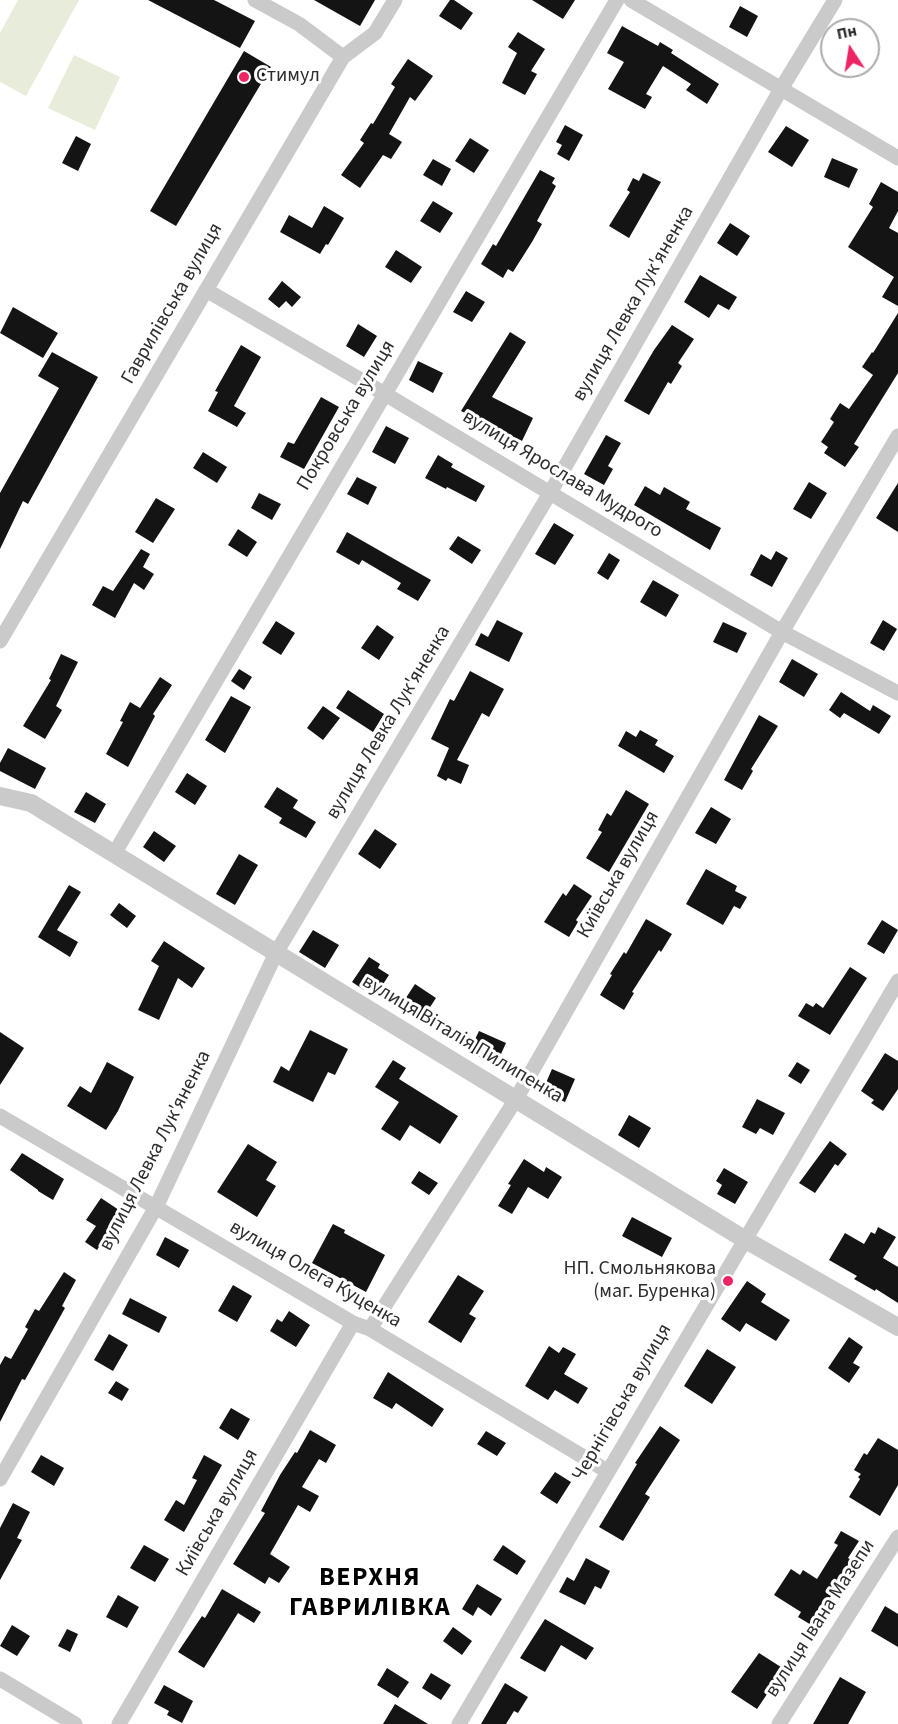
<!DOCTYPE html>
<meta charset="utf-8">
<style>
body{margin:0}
#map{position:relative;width:898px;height:1724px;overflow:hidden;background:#fff;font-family:"Source Sans 3",sans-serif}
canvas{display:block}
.north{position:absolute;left:820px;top:18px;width:60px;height:60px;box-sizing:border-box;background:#fff;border:2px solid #ababab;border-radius:50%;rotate:348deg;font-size:16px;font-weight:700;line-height:24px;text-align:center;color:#2d2d2d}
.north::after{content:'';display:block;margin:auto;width:21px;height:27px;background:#ee2564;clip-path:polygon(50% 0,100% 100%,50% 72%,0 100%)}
</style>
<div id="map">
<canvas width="898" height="1724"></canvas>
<div class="north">Пн</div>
</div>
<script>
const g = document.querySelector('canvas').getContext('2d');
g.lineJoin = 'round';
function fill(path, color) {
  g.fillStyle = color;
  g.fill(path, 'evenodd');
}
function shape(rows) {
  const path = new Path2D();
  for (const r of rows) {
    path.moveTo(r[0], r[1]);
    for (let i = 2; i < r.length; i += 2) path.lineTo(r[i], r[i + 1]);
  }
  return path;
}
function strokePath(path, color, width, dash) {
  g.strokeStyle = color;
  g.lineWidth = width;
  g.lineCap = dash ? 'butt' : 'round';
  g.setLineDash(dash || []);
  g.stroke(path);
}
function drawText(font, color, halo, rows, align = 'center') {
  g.font = font + ' "Source Sans 3",sans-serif';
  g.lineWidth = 6;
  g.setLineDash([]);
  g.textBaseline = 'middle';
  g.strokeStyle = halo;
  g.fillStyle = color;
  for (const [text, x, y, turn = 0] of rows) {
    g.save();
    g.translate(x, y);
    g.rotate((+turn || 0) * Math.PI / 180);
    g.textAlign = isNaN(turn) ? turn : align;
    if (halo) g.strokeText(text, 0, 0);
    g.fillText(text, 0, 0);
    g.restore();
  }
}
fill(shape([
 [18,0,79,0,26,96,0,82,0,33],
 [74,55,120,77,95,130,48,108]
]), '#e8ecda');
fill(shape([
 [148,0,214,0,255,21,240,48],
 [314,0,375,0,360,26],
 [450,0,454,0,473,13,461,30,439,16],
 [532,0,575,0,563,19],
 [740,6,758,16,747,37,729,27],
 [622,26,658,46,660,42,673,50,671,53,719,84,707,104,686,90,691,84,663,66,646,94,652,97,645,109,608,89,624,62,607,53],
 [518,32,545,49,531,71,537,74,525,95,502,83,517,53,508,47],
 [244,51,271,67,176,226,150,211],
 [408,59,433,76,415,101,410,97,389,134,402,142,391,159,383,155,360,188,341,175,364,143,360,140,371,123,373,124,395,87,391,84],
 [565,125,583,135,569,161,557,154,562,145,556,142],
 [786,126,809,140,792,167,768,152],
 [76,136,91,144,78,171,62,163],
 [470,138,489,150,474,173,455,161],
 [832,158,858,169,849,188,824,177],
 [433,159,451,169,442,186,423,175],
 [540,170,555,178,552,183,556,186,537,221,542,224,532,242,513,272,508,269,503,278,481,264,493,244,496,246],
 [643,173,661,182,629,238,609,226,630,192,627,190,633,178,639,181],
 [881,182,898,192,898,211,889,228,898,233,898,306,882,297,894,277,848,247,873,207,869,204],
 [433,201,453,213,440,233,420,221],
 [324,206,344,218,328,245,326,244,320,254,280,232,289,215,312,228],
 [730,223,750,236,737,256,717,243],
 [396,250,422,267,411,283,385,267],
 [700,275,737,297,729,310,718,304,709,318,684,302],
 [282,281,301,297,292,307,286,301,279,308,268,299],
 [466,291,485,302,472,322,453,312],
 [13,307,58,333,43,358,0,333],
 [898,313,898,373,854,444,859,447,845,467,824,453,828,447,821,442,834,422,830,419,840,403,849,409,873,375,862,367,872,352,873,353],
 [358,324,377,336,364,357,346,346],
 [672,325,694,339,678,363,682,366,671,384,668,382,649,415,624,401,654,350],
 [510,332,526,342,492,397,533,418,522,441,461,411],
 [241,345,261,357,234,406,246,413,237,427,208,411,218,392,215,391],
 [52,352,98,377,28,504,23,501,0,549,0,493,59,388,38,376],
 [418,361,443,373,433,393,409,380],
 [321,397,339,407,304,469,280,457,288,442,294,444],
 [386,426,409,438,395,464,372,452],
 [606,435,621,443,608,466,613,469,604,485,584,474],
 [203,452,227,467,217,483,193,468],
 [438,455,453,464,451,467,485,486,476,502,447,487,446,489,425,478],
 [357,477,377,487,368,505,347,494],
 [809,482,827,493,811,519,793,509],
 [898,483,898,532,876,518],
 [645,486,660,495,664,487,690,502,686,509,721,528,710,550,634,505],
 [259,493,281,504,272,520,251,508],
 [156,498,175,509,153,543,135,532],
 [554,523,574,535,555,565,535,554],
 [238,529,257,542,247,557,228,545],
 [347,532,431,580,418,601,397,589,401,583,362,560,359,565,336,552],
 [458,536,481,550,472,564,449,549],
 [141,549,150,554,143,567,154,574,144,590,134,583,115,618,92,605,103,586,113,591],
 [776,551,788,558,772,587,750,575,761,554,771,560],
 [609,553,620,560,608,580,597,573],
 [653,580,679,595,666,617,640,602],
 [497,620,523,633,509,662,475,645,481,633,488,637],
 [883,620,897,629,884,651,870,643],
 [276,621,295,633,281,655,262,643],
 [723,622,747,633,737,653,713,642],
 [377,625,394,637,379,660,361,648],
 [61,654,78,662,56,706,62,710,45,739,23,726,51,680,49,679],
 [792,659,818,674,804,697,779,682],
 [239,669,252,677,244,690,231,681],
 [470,671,504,689,489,717,482,713,457,760,469,765,461,784,448,778,446,781,437,776,449,748,431,739,450,699,454,701],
 [160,677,172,685,153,714,155,716,128,767,106,754,123,722,120,721,130,702,140,708],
 [348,690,384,714,373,732,336,708],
 [841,692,870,711,873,705,891,716,879,734,844,713,840,718,829,710],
 [231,696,251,707,225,753,205,740],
 [323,706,340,718,323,740,307,728],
 [759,715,778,726,751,769,753,771,742,790,724,780],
 [640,730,658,740,655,745,674,756,664,773,618,746,626,731,636,737],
 [8,748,46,768,35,789,0,771,0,763],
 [187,773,207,786,195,805,175,792],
 [277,787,298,800,293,808,316,822,306,838,279,823,282,818,264,807],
 [626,790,649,804,609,872,586,858,602,832,598,830,607,813,611,816],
 [86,792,106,804,95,823,74,812],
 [711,807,731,819,716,844,695,833],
 [375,829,397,844,380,869,358,854],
 [154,831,176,846,164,862,143,847],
 [239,854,258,865,235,905,216,894],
 [706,869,737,886,735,891,747,897,740,909,734,906,723,925,686,904],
 [574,884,592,896,576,920,578,922,569,937,544,922,563,893,566,896],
 [69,885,81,892,57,930,78,942,70,957,38,937],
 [119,903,136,916,127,928,110,915],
 [646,919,672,934,661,952,659,950,632,992,634,993,624,1010,600,995,612,975,610,974,624,952,626,954],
 [882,920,898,930,884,954,867,944],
 [313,930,339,945,325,968,299,952],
 [164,941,205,968,192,988,178,978,159,1020,138,1010,159,966,151,961],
 [369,957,380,964,378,968,389,975,378,992,367,984,364,990,352,982],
 [850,967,867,978,830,1035,798,1016,806,1003,813,1007,816,1003,823,1008],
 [415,984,436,998,421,1021,400,1007],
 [310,1030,348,1049,335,1075,328,1072,313,1102,273,1082,281,1066,289,1071],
 [479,1031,506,1043,496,1065,469,1052],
 [0,1032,24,1048,0,1085],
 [885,1053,898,1061,898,1089,883,1111,871,1103,874,1100,861,1091],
 [393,1060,406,1068,399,1079,458,1116,440,1144,410,1125,400,1141,381,1129,399,1102,375,1087],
 [107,1062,134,1077,118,1111,106,1130,67,1106,80,1086,91,1093],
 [797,1062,810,1070,801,1084,788,1076],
 [552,1069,575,1079,565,1102,542,1092],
 [757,1099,785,1113,773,1135,760,1128,756,1134,742,1127],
 [629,1115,651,1128,639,1148,618,1135],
 [830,1141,847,1154,838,1166,835,1164,815,1193,799,1183],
 [248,1144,277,1162,266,1180,276,1186,257,1217,217,1192],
 [22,1153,64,1179,53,1200,38,1191,38,1190,10,1170],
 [524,1159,544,1172,546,1167,562,1177,548,1199,528,1187,512,1214,498,1206,511,1185,508,1184],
 [724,1168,748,1182,735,1204,717,1194,722,1185,716,1181],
 [419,1171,438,1183,429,1195,411,1183],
 [101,1198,122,1212,97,1250,85,1242,96,1226,86,1220],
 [632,1217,672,1238,662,1257,622,1236],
 [333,1224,345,1230,344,1233,385,1255,366,1292,312,1263],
 [878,1227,896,1237,883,1258,898,1267,898,1303,876,1289,875,1291,854,1279,857,1276,829,1260,845,1233,864,1244,871,1232,875,1234],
 [165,1237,189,1250,179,1268,156,1255],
 [64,1272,76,1280,62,1306,65,1308,25,1380,22,1379,0,1422,0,1365,5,1356,11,1359,28,1329,25,1327,35,1309,39,1311],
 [458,1275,484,1291,469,1314,476,1318,461,1343,428,1322],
 [747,1281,766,1294,761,1302,790,1320,776,1341,746,1323,740,1332,721,1319],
 [233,1285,252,1296,237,1322,218,1311],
 [130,1298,167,1317,159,1333,122,1314],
 [289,1311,310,1325,296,1347,270,1331,277,1319,282,1322],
 [109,1334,128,1345,113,1371,94,1360],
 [849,1337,863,1347,853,1363,860,1367,849,1383,828,1368],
 [549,1346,559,1353,563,1347,576,1354,564,1374,588,1388,578,1404,555,1390,548,1400,525,1386],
 [707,1349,736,1367,712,1404,684,1386],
 [388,1372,444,1409,432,1427,396,1403,392,1409,373,1398],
 [116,1381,129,1389,122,1401,108,1393],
 [231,1408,250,1419,238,1440,219,1428],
 [660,1426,680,1440,645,1494,650,1497,623,1541,599,1527,637,1464,635,1463],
 [310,1430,336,1445,326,1463,319,1459,302,1487,319,1496,310,1512,298,1505,270,1554,290,1567,279,1583,269,1577,265,1584,233,1564,265,1513,261,1511,280,1475,295,1452,297,1453],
 [486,1431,506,1443,497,1456,477,1444],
 [878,1438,898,1450,898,1485,880,1516,849,1497,860,1479,858,1477,861,1474,854,1470,864,1453,867,1455],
 [41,1455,64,1468,54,1486,31,1472],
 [204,1455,222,1465,184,1532,164,1520,176,1500,184,1505,197,1480,192,1478],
 [555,1472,571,1482,557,1504,540,1493],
 [13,1503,30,1512,17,1538,22,1540,0,1580,0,1528],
 [841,1531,859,1541,848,1558,853,1561,841,1579,813,1626,798,1617,801,1612,774,1595,791,1569,800,1575,803,1570,817,1579,838,1545,834,1543],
 [144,1545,169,1559,155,1582,130,1568],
 [503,1545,526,1561,517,1575,493,1560],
 [586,1558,610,1571,601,1589,595,1586,585,1605,559,1592,567,1577,574,1581],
 [477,1584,502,1599,491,1616,478,1607,473,1616,462,1609],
 [222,1589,261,1612,254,1623,238,1613,204,1668,178,1652,202,1616,205,1618],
 [118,1595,139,1607,127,1628,106,1617],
 [885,1606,898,1614,898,1647,871,1631],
 [545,1619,594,1648,586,1660,561,1645,545,1672,520,1658],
 [12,1625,30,1636,17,1656,0,1646],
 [453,1627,472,1641,462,1655,443,1641],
 [67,1629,78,1634,70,1652,58,1646],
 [759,1653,784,1669,757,1709,731,1692],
 [387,1668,409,1682,398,1698,377,1685],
 [431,1673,451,1685,441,1700,422,1688],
 [840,1677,866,1692,848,1724,813,1724],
 [505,1683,528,1697,518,1713,514,1711,506,1724,481,1724],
 [164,1685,193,1701,182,1723,167,1715,169,1711,154,1703],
 [395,1704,428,1724,383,1724]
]), '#141414');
strokePath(shape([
 [255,0,299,24,343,57],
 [631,0,898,158],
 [206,290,385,394,782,632,898,693],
 [0,641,343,57,375,33,395,0],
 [114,854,617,0],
 [0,1116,353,1323,370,1329,607,1471],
 [370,1329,516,1099,782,632,898,436],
 [0,1479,156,1207,276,953,550,493,781,89,835,0],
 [0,1679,75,1724],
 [119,1724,353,1323],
 [459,1724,898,981],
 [779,1724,898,1537]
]), '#cacaca', 15);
strokePath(shape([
 [0,796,31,803,744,1239,898,1327]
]), '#cacaca', 18);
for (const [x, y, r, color] of [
 [244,77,6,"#ee2564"],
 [728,1281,6,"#ee2564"]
]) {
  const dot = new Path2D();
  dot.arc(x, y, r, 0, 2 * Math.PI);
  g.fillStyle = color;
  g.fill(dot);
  strokePath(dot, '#fff', 2);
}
drawText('20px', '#2d2d2d', '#fff', [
 ["Стимул",256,77],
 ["НП. Смольнякова",716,1270,"right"],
 ["(маг. Буренка)",716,1293,"right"]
], 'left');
drawText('20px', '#2d2d2d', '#fff', [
 ["Гаврилівська вулиця",173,304,-60],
 ["вулиця Левка Лук'яненка",634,304,-60],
 ["Покровська вулиця",347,416,-59],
 ["вулиця Ярослава Мудрого",562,475,31],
 ["вулиця Левка Лук'яненка",389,723,-59],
 ["Київська вулиця",619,875,-60],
 ["вулиця Віталія Пилипенка",462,1040,31],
 ["вулиця Левка Лук'яненка",156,1151,-63],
 ["вулиця Олега Куценка",315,1275,30],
 ["Чернігівська вулиця",623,1403,-60],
 ["Київська вулиця",218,1513,-60],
 ["вулиця Івана Мазепи",821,1619,-57]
]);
g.letterSpacing = '1.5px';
drawText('bold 26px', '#000', '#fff', [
 ["ВЕРХНЯ",370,1579],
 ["ГАВРИЛІВКА",370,1609]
]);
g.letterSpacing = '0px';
</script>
